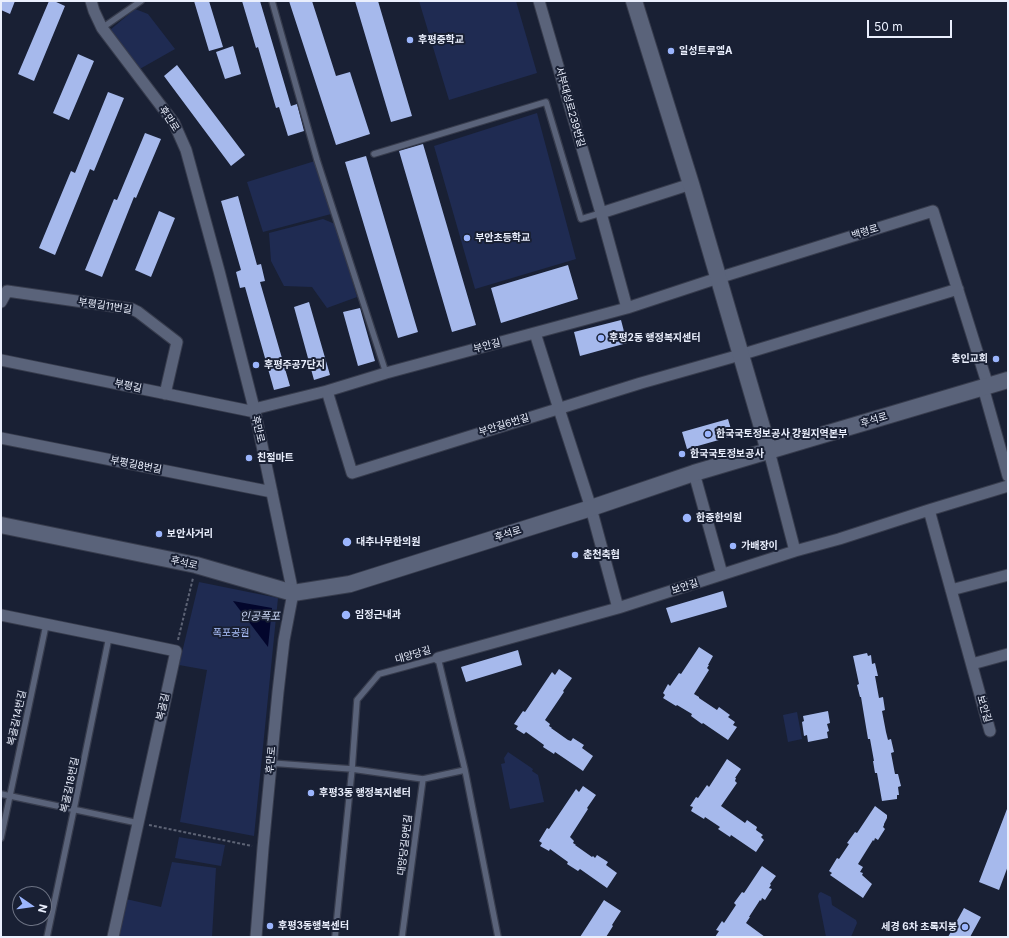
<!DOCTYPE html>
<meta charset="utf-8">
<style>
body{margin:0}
#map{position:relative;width:1009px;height:938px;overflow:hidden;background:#192034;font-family:Inter,sans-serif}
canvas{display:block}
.frame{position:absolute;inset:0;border:2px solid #eaeffd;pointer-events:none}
.north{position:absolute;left:12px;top:886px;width:40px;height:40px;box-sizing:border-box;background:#192034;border:1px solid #6d7384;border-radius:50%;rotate:103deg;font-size:11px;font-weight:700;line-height:16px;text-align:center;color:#eaeffd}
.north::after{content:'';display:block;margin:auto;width:14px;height:18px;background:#9bb5fd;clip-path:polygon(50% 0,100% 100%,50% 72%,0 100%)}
.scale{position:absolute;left:867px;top:20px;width:85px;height:18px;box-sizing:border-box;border:2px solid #eaeffd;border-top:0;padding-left:5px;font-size:12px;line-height:14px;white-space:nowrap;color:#eaeffd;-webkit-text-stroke:3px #192034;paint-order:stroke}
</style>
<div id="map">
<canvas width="1009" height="938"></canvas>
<div class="frame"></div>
<div class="north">N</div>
<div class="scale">50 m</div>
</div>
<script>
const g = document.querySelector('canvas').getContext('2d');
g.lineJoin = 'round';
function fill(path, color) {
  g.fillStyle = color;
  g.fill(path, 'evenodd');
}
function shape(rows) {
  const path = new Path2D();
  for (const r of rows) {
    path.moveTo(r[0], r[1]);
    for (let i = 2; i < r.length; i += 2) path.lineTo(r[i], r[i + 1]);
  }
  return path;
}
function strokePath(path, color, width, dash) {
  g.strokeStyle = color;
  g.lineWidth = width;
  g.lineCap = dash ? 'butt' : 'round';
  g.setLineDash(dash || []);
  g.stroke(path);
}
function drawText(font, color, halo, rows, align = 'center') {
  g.font = font + ' Inter,"Noto Sans KR",sans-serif';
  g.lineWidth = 4;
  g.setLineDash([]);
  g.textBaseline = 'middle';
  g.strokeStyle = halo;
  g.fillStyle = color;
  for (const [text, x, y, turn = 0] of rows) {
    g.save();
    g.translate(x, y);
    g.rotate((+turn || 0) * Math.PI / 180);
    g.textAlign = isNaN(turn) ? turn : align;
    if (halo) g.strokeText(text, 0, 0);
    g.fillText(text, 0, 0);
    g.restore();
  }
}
fill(shape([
 [419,1,516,1,537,73,449,100],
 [135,9,148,14,175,49,138,70,110,30],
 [537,113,576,259,475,289,434,146],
 [315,161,331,214,263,232,247,182],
 [323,219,335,224,357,297,327,308,312,287,284,286,271,261,269,233],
 [199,582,278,598,254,836,180,822,207,670,179,665],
 [797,712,802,739,788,742,783,715],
 [508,752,533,769,532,771,538,775,544,802,510,809,501,764,505,763,504,758],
 [179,837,225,845,221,866,175,858],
 [172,862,216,868,212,937,118,937,126,899,161,907],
 [821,892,831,897,832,905,856,920,857,923,851,937,826,937,818,896,819,893]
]), '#1f2b52');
fill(shape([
 [233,601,272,608,268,647]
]), '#03062c');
fill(shape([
 [1,1,15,1,10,14,1,10],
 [49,1,54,1,65,6,34,81,18,74],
 [194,1,209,1,223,47,209,51],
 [242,1,260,1,291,106,297,104,304,131,288,136,279,107,276,108,258,47,256,48],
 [289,1,312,1,336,76,350,72,370,134,336,145],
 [355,1,378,1,412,116,391,122],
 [233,46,241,74,225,79,216,52],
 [78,54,94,61,69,120,53,113],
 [177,65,245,155,231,166,164,76],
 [108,92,124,98,94,171,90,169,55,255,39,248,71,171,75,173],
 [145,133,161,139,136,198,134,197,102,277,85,270,114,199,117,200],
 [423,144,476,325,452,332,399,151],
 [366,156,418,332,398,338,345,162],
 [238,196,257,265,261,264,265,281,260,282,290,386,274,390,245,287,240,288,236,272,241,270,221,201],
 [159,211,175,218,151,277,135,270],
 [568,265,578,299,501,323,491,288],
 [309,302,330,375,314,380,294,307],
 [360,308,375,361,358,366,343,312],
 [621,320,627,343,580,356,574,332],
 [728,419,733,436,687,449,682,432],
 [723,591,727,607,671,623,666,608],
 [699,647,713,656,708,665,709,665,707,668,709,670,694,694,699,697,699,698,717,710,719,707,730,715,728,717,735,722,733,725,737,727,728,740,703,723,702,724,691,716,692,714,677,705,676,706,663,698,665,695,663,693,668,684,670,686,679,673,681,674],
 [518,650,522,665,466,682,461,667],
 [867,653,868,656,871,655,872,664,875,663,878,676,875,676,879,698,883,697,885,710,882,711,886,732,888,740,891,739,894,752,891,753,895,774,898,774,901,786,898,787,899,795,897,795,897,799,882,801,877,773,875,773,873,761,874,761,870,739,868,739,861,697,860,697,857,685,859,684,853,656],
 [559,669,572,678,563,691,564,692,545,720,550,724,549,726,552,728,551,728,568,740,571,741,573,738,584,745,582,748,593,756,583,771,555,752,554,754,543,747,544,745,526,732,524,734,516,729,518,726,514,724,523,711,525,712,552,672,555,675],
 [828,711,830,723,827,724,829,731,827,732,828,738,808,742,807,735,804,736,802,722,804,721,803,716],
 [727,759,741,769,735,778,736,778,735,781,737,783,721,806,745,823,747,820,757,827,756,830,763,835,761,837,764,840,756,852,731,835,730,837,718,829,720,827,705,817,704,819,691,811,693,807,690,806,696,797,698,798,707,785,709,787],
 [583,786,596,795,587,808,588,809,570,837,574,841,573,843,576,845,575,845,592,857,593,856,595,858,597,855,608,862,606,865,617,873,607,888,580,869,578,871,567,864,568,862,550,849,549,851,540,846,542,843,539,841,547,828,549,829,576,789,579,792],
 [875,806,887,815,887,818,884,824,884,825,883,827,885,829,878,840,875,838,874,841,873,840,858,864,863,867,860,872,863,873,862,875,872,884,863,898,830,875,832,873,829,871,837,858,839,859,849,844,847,843,855,832,857,833],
 [1007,809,1008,866,999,890,979,882],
 [762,866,776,876,770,884,771,885,769,888,772,889,765,900,762,898,761,901,760,900,749,917,750,917,746,923,765,937,715,937,719,931,716,930,722,921,724,923,736,905,734,903,742,892,744,893],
 [604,900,621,911,612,925,613,926,606,937,580,937],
 [964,908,981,917,970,937,948,937]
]), '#a6b9ec');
const lane = shape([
 [272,1,317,160,386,373],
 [102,28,141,1],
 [374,154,546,102,581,219,601,213],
 [271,763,352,769,423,779,465,770],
 [1,794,138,823],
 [1,838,46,625],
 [47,937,74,809,109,637],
 [335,937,352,769,357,700,379,674,438,658,465,770,498,937],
 [402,937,423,779]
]);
const street = shape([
 [91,1,94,11,102,28,174,123,186,150,219,271,255,412,293,593,284,640,278,692,263,848,256,937],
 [539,1,601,213,627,308],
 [601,213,691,184],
 [1,302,7,291,132,309,138,312,177,342,165,394],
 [535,333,559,409,591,508,618,608],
 [1,360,255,412],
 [983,387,1008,476],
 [327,391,352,473,641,383,740,355,958,289],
 [254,409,327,391,386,373,627,308,718,278,933,211,988,386],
 [1,438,272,492],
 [769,451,795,551],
 [694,473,722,574],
 [929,510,990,731],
 [951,590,1008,575],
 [1,615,109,637,176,651,113,937],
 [438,658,618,608,795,551,839,539,929,510,1008,486],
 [972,664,1008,654]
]);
const secondary = shape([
 [634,1,691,184,769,451],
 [1,525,196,565,293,593,350,584,591,508,694,473,1008,380]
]);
strokePath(lane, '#373c4d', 8);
strokePath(street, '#373c4d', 13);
strokePath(secondary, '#373c4d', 18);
strokePath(shape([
 [178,640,193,578],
 [149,825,252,846]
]), '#5d6375', 2, [3, 2]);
strokePath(lane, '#5a637a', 5.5);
strokePath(street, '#5a637a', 11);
strokePath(secondary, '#5a637a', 16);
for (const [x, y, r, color] of [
 [410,40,4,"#9bb5fd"],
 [671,51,4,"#9bb5fd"],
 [467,238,4,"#9bb5fd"],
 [601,338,4,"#9bb5fd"],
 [996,359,4,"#9bb5fd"],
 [256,365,4,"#9bb5fd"],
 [708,434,4,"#9bb5fd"],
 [682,454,4,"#9bb5fd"],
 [249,458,4,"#9bb5fd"],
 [687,518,5,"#9bb5fd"],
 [159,534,4,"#9bb5fd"],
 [347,542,5,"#9bb5fd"],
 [733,546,4,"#9bb5fd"],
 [575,555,4,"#9bb5fd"],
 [346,615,5,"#9bb5fd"],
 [311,793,4,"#9bb5fd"],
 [270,926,4,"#9bb5fd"],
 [965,927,4,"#9bb5fd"]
]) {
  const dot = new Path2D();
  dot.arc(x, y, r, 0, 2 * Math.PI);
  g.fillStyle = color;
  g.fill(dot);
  strokePath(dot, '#192034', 1.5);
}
drawText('bold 10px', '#eaeffd', '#192034', [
 ["후평중학교",418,40],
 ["일성트루엘A",679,51],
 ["부안초등학교",475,238],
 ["후평2동 행정복지센터",609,338],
 ["충인교회",988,359,"right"],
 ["후평주공7단지",264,365],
 ["한국국토정보공사 강원지역본부",716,434],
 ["한국국토정보공사",690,454],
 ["친절마트",257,458],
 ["한중한의원",696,518],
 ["보안사거리",167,534],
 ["대추나무한의원",356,542],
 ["가배장이",741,546],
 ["춘천축협",583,555],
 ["임정근내과",355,615],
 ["후평3동 행정복지센터",319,793],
 ["후평3동행복센터",278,926],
 ["세경 6차 초록지붕",957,927,"right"]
], 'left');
drawText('10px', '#eaeffd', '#192034', [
 ["서부대성로239번길",570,107,74],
 ["후만로",169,119,57],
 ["백령로",865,232,-17],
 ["부평길11번길",105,306,9],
 ["부안길",487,346,-15],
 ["부평길",128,386,12],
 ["후석로",874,420,-17],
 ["부안길6번길",504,425,-17],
 ["후만로",258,429,78],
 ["부평길8번길",136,465,11],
 ["후석로",508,534,-18],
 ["후석로",184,563,13],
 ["보안길",685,587,-18],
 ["대양당길",413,655,-16],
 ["복골길",163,707,-78],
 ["보안길",984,709,74],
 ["복골길14번길",17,718,-78],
 ["후만로",271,760,-85],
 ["복골길18번길",70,785,-78],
 ["대양당길9번길",405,845,-83]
]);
drawText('10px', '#abc0fa', '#192034', [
 ["폭포공원",231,633]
]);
drawText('italic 11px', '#c8d4f1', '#192034', [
 ["인공폭포",260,617]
]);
</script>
